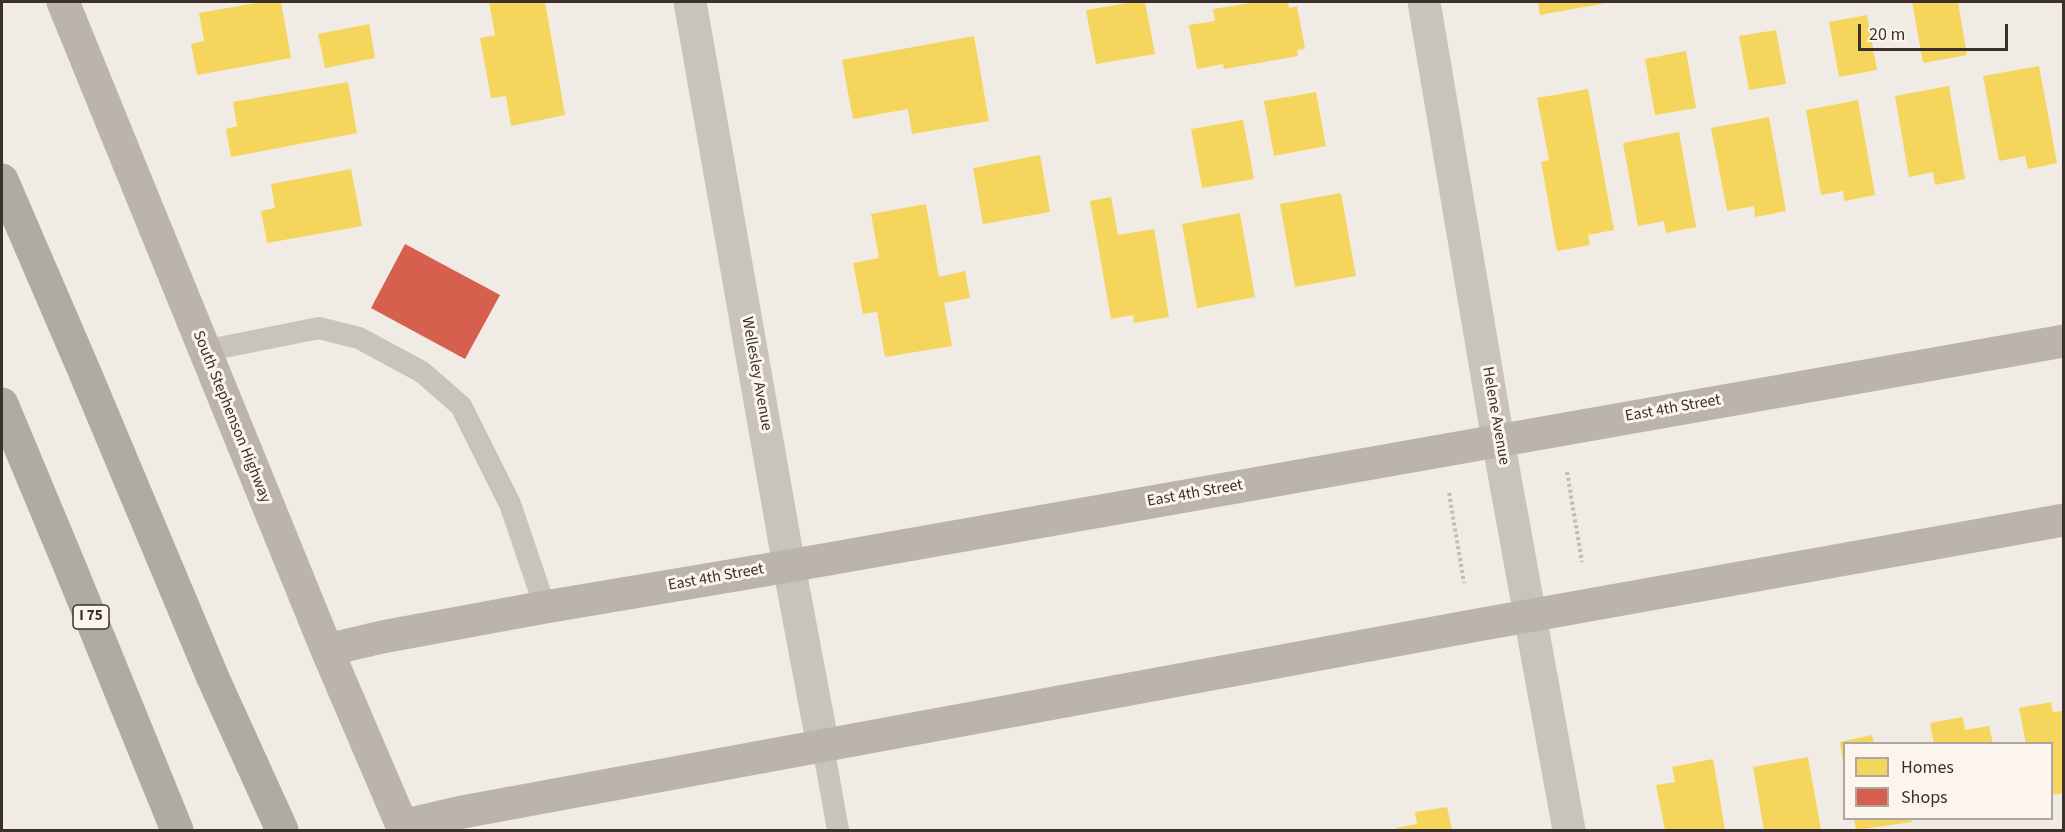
<!DOCTYPE html>
<style>
body{margin:0}
#map{position:relative;width:2065px;height:832px;overflow:hidden;background:#f0ebe5;font-family:"Source Sans 3",sans-serif}
canvas{display:block}
.frame{position:absolute;inset:0;border:3px solid #3b302b;pointer-events:none}
.legend{position:absolute;left:1843px;top:742px;width:210px;height:78px;box-sizing:border-box;background:#fbf5ee;border:2px solid #aea6a0;margin:0;padding:8px 10px;list-style:none;font-size:18px;color:#3b302b}
.legend li{display:flex;align-items:center;gap:12px;height:30px}
.legend b{width:30px;border:2px solid #aea6a0}
.scale{position:absolute;left:1858px;top:24px;width:150px;height:27px;box-sizing:border-box;border:3px solid #3b302b;border-top:0;padding-left:8px;font-size:18px;line-height:21px;white-space:nowrap;color:#3b302b;-webkit-text-stroke:4px #fbf5ee;paint-order:stroke}
</style>
<div id="map">
<canvas width="2065" height="832"></canvas>
<div class="frame"></div>
<ul class="legend">
<li><b style="height:16px;background:#f6d55c"></b>Homes</li>
<li><b style="height:16px;background:#d6604d"></b>Shops</li>
</ul>
<div class="scale">20 m</div>
</div>
<script>
const g = document.querySelector('canvas').getContext('2d');
g.lineJoin = 'round';
function fill(path, color) {
  g.fillStyle = color;
  g.fill(path, 'evenodd');
}
function shape(rows) {
  const path = new Path2D();
  for (const r of rows) {
    path.moveTo(r[0], r[1]);
    for (let i = 2; i < r.length; i += 2) path.lineTo(r[i], r[i + 1]);
  }
  return path;
}
function strokePath(path, color, width, dash) {
  g.strokeStyle = color;
  g.lineWidth = width;
  g.lineCap = dash ? 'butt' : 'round';
  g.setLineDash(dash || []);
  g.stroke(path);
}
function drawText(font, color, halo, rows, align = 'center') {
  g.font = font + ' "Source Sans 3",sans-serif';
  g.lineWidth = 6;
  g.setLineDash([]);
  g.textBaseline = 'middle';
  g.strokeStyle = halo;
  g.fillStyle = color;
  for (const [text, x, y, turn = 0] of rows) {
    g.save();
    g.translate(x, y);
    g.rotate((+turn || 0) * Math.PI / 180);
    g.textAlign = isNaN(turn) ? turn : align;
    if (halo) g.strokeText(text, 0, 0);
    g.fillText(text, 0, 0);
    g.restore();
  }
}
fill(shape([
 [262,2,281,2,291,58,197,75,191,44,204,41,199,13],
 [489,2,545,2,565,115,511,126,506,96,491,98,480,38,495,35],
 [1134,2,1145,2,1155,54,1096,64,1086,10],
 [1258,2,1288,2,1289,8,1297,6,1305,49,1297,50,1298,56,1224,69,1223,64,1197,69,1189,25,1215,21,1213,9],
 [1538,2,1607,2,1607,3,1540,15],
 [1912,2,1958,2,1967,55,1923,63],
 [1867,15,1877,70,1839,77,1829,22],
 [369,24,375,58,325,68,318,34],
 [1776,30,1786,84,1749,90,1739,36],
 [974,36,989,121,912,134,908,109,853,119,842,60],
 [1686,51,1696,108,1655,115,1645,59],
 [2039,66,2057,163,2028,169,2025,156,1999,161,1983,76],
 [348,82,357,133,231,157,226,129,237,126,233,102],
 [1949,86,1965,179,1935,185,1933,172,1909,177,1895,96],
 [1588,89,1614,230,1588,235,1590,245,1557,251,1541,162,1549,160,1537,98],
 [1316,92,1326,146,1274,156,1264,101],
 [1858,100,1875,195,1844,201,1843,191,1821,195,1806,110],
 [1769,117,1786,211,1755,217,1754,206,1727,211,1711,128],
 [1243,120,1254,179,1202,188,1191,129],
 [1679,132,1696,227,1666,233,1664,221,1638,226,1623,143],
 [1040,155,1050,212,983,224,973,168],
 [351,169,362,226,267,243,261,211,275,208,271,184],
 [1341,193,1356,276,1295,287,1280,204],
 [1111,197,1118,235,1154,229,1169,317,1134,323,1133,315,1111,319,1090,201],
 [926,204,939,277,965,271,970,298,944,303,952,346,885,357,877,312,863,314,853,263,879,258,871,214],
 [1240,213,1255,297,1197,308,1182,224],
 [2051,702,2053,712,2064,711,2064,793,2052,795,2052,744,2026,744,2019,708],
 [1963,717,1965,730,1989,726,1993,744,1934,744,1930,723],
 [1872,735,1874,744,1844,744,1843,763,1840,742],
 [1808,757,1821,830,1764,830,1753,767],
 [1713,759,1725,830,1665,830,1656,785,1675,782,1672,767],
 [1447,807,1452,830,1396,830,1396,828,1417,824,1415,812],
 [1854,818,1911,818,1912,822,1856,830]
]), '#f6d55c');
fill(shape([
 [405,244,500,295,465,359,371,308]
]), '#d6604d');
strokePath(shape([
 [1567,472,1582,562],
 [1449,493,1464,583]
]), '#c2bbb6', 4, [3, 3]);
strokePath(shape([
 [204,351,319,328,359,338,422,372,461,406,510,504,545,607],
 [823,746,838,830]
]), '#c9c3be', 22);
strokePath(shape([
 [690,2,789,566,823,746],
 [1424,2,1498,440,1569,830]
]), '#c9c3be', 33);
strokePath(shape([
 [63,2,327,650,404,830],
 [327,650,382,637,545,607,789,566,2064,341],
 [402,826,457,813,1472,626,2064,520]
]), '#bab3ae', 33);
strokePath(shape([
 [2,180,83,368,213,678,282,830],
 [2,404,70,567,177,830]
]), '#afaaa4', 33);
for (const [x, y, w] of [
 [91,617,36]
]) {
  const box = new Path2D();
  box.roundRect(x - w / 2, y - 12, w, 24, 4.5);
  g.fillStyle = '#fbf5ee';
  g.fill(box);
  strokePath(box, '#3b302b', 1.5);
}
drawText('bold 15px', '#3b302b', null, [
 ["I 75",91,617]
]);
drawText('16px', '#3b302b', '#fbf5ee', [
 ["Wellesley Avenue",756,374,80],
 ["East 4th Street",1673,409,-10],
 ["Helene Avenue",1495,416,80],
 ["South Stephenson Highway",231,417,68],
 ["East 4th Street",1195,494,-10],
 ["East 4th Street",716,578,-10]
]);
</script>
